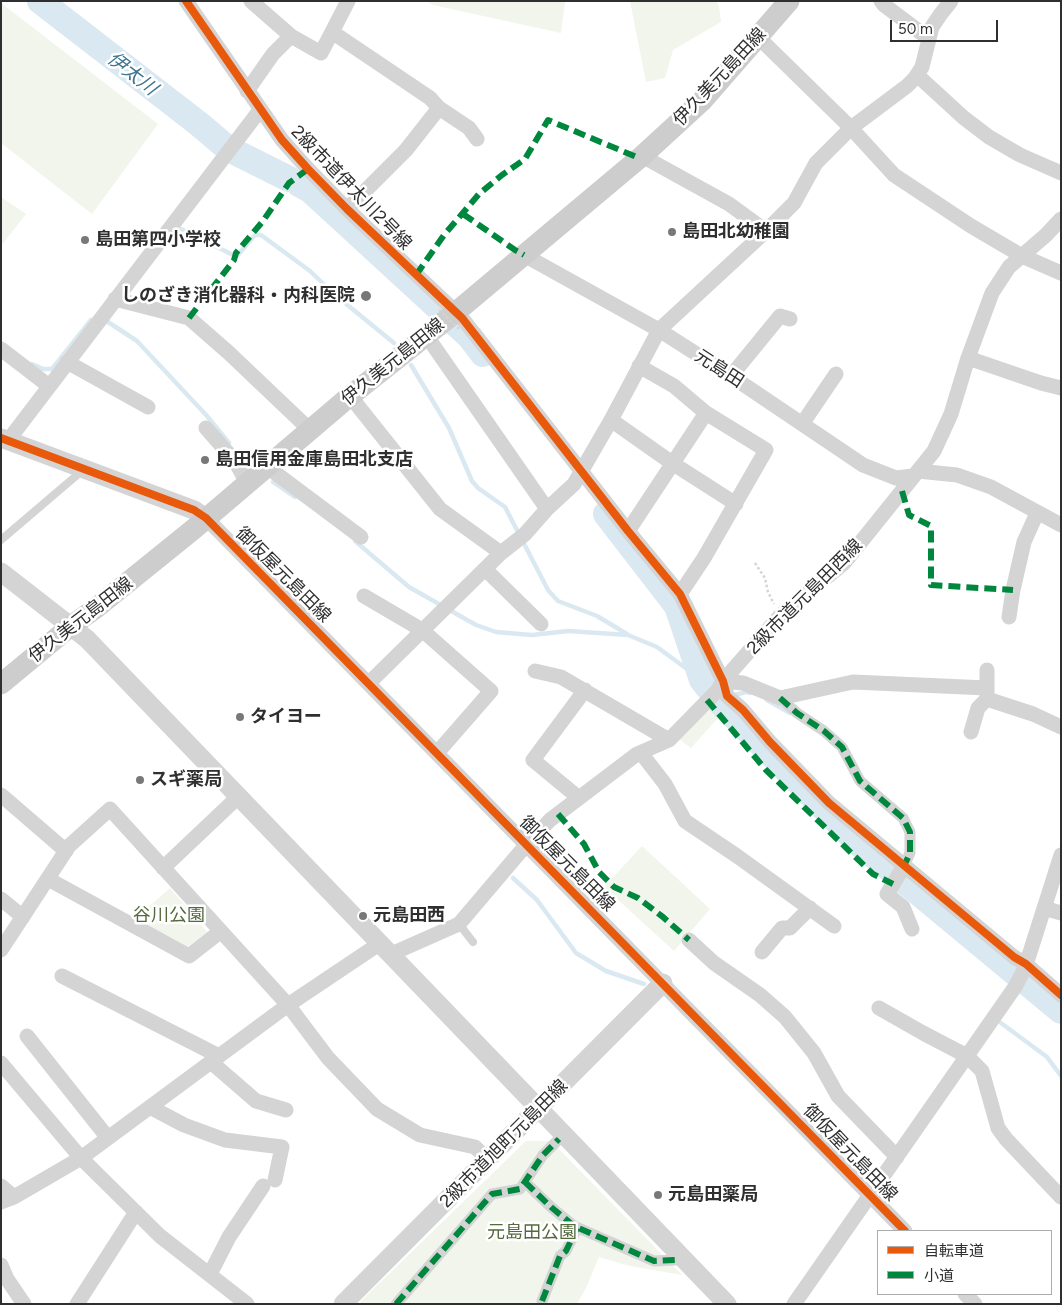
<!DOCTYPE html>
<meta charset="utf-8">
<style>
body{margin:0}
#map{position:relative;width:1062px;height:1305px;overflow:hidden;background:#fff;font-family:Figtree,"Noto Sans JP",sans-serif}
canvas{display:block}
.frame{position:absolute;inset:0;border:2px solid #2f2f2f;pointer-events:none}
.legend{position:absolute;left:877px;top:1230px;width:175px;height:65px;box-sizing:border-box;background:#fff;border:1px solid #acacac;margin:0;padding:6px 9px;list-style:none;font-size:15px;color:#2f2f2f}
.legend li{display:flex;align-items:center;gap:10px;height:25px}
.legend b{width:25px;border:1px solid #acacac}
.scale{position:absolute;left:890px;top:20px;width:108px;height:22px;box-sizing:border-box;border:2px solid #2f2f2f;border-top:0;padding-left:6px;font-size:15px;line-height:18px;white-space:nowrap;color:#2f2f2f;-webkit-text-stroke:4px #fff;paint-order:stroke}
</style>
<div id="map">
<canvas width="1062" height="1305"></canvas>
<div class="frame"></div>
<ul class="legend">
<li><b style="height:6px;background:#e8590c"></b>自転車道</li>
<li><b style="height:6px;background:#00873e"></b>小道</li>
</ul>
<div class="scale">50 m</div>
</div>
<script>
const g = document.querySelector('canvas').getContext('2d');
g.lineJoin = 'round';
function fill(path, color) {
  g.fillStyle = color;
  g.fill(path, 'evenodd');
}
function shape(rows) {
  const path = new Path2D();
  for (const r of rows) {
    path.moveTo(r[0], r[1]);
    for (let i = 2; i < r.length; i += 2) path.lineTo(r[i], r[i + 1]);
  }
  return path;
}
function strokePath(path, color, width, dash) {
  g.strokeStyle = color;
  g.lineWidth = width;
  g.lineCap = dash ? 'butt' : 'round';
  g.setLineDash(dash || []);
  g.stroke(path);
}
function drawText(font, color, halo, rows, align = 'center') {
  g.font = font + ' Figtree,"Noto Sans JP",sans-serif';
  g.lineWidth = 5;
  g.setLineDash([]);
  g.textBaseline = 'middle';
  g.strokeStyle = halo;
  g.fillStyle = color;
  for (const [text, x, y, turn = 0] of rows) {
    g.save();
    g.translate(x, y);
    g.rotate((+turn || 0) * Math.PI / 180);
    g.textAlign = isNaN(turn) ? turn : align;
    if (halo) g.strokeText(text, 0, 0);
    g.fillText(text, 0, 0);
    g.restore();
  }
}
fill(shape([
 [426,1,565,1,561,33,433,5],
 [630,1,716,1,719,6,721,22,673,50,665,78,646,82],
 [1,3,158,124,92,214,1,143],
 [1,197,26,214,1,246],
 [707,703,719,717,691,748,675,736],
 [642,846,710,909,674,951,604,887],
 [170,888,207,932,186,948,135,919],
 [526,1141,551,1141,682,1275,630,1266,599,1257,586,1288,577,1304,362,1304,360,1302]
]), '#f1f5ec');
strokePath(shape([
 [179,228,231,254,238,255,255,235,261,235,310,271,334,294,394,343],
 [108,322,137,341,207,416,229,443],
 [32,364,43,369,52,369,91,320],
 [411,365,449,428,472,481,478,488,505,507,548,590,558,601,597,616,627,634],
 [273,482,295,497],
 [355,541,409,587,476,625,496,632,532,635,568,631,628,635,657,647,702,680],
 [731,696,746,692,750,693],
 [767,700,790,713],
 [513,878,537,900,576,953,606,971,644,984],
 [1001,1023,1047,1057,1061,1076]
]), '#dae9f1', 4.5);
strokePath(shape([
 [40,1,199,124,225,146],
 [235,152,289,179],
 [299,184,310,190,470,337,483,354],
 [606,514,677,606,702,680,718,700,856,841,1061,1011]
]), '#dae9f1', 26);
strokePath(shape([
 [755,563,765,578,768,592,774,604]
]), '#d4d4d4', 2.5, [2.5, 2.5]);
strokePath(shape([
 [1,540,83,470],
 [459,924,473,942]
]), '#d4d4d4', 8);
strokePath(shape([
 [780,698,797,713,824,731,842,747,860,781,903,818,910,832,910,853,904,866],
 [525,1182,551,1207,574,1226,654,1261,675,1260],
 [542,1301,560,1256,566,1251,577,1228],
 [396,1304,492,1194,520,1189,543,1155,559,1139]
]), '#d4d4d4', 11);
strokePath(shape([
 [186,1,282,140,308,169,347,209,462,318,628,531,680,594,723,681,727,696,743,710,770,742,829,803,1014,957,1026,964,1061,995],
 [251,1,291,36],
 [881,1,884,5,928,38],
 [332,32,348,1],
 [758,37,851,128,894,175,971,226,1022,256,1061,273],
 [917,75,964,118,989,137,1020,155,1061,173],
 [247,91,273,54,291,36,321,53,332,32,430,98,439,108,469,128,477,139],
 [642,156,729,204,766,231],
 [347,209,406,150,439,108],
 [524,255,659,330,731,376,863,465,896,478,913,476],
 [115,299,189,318,229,353,310,430],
 [426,335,547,509],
 [1,349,49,386],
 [968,358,1041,383,1061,388],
 [67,362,148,407],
 [639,366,674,386,706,413,766,450,704,558,680,594],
 [731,376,780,316,790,319],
 [350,396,440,509,501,553],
 [611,420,672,463,736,504],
 [802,424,836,374],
 [206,428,235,461,247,483],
 [7,442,260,110],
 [266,466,361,537],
 [918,471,957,475,991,487,1061,525],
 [206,518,905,1231],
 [628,531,706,413],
 [485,569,541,624],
 [364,596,422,630,491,691,437,753],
 [1009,617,1013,590,1024,542,1037,513],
 [987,670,987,699,1033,714,1061,727],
 [535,671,561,677,669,740],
 [723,681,743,683,780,698,853,682,987,688],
 [369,683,501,553,525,534,547,509,574,484,611,420,659,330,766,231,794,203,816,163,851,128,907,86,915,78,922,67,932,27,940,15,951,1],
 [971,732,978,708,987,699],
 [641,753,665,784,685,821,737,856,834,926],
 [1,795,66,851],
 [579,798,533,760,585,690],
 [904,866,887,894,903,907,912,929],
 [163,868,238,797],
 [48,879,189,956,221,931],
 [1,899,23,917],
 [1044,908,1061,913],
 [689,940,714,963,760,995,785,1017,814,1053,838,1096,897,1157],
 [1,950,69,846,110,809,288,1005,328,1058,377,1109,420,1135,475,1147,488,1160],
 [762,952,782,928,790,928,810,908],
 [389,955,459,924,521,851,550,820,637,754,669,740,717,691,723,681,780,616,844,563,934,451,951,414,968,358,992,293,1009,267,1046,235,1061,219],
 [62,976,219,1056],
 [879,1008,923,1033,967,1056,982,1071,998,1128,1006,1139,1061,1197],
 [27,1036,108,1138],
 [211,1062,256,1101,286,1110],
 [1,1063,81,1158,160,1236,247,1304],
 [150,1107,184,1125,225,1140,282,1147,275,1180],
 [1,1186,14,1197],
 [1,1202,14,1197,81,1158,288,1005,379,944],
 [1,1265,7,1279,24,1304],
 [210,1274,229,1237,263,1186],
 [965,1294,975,1304],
 [77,1304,136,1212],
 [794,1304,1015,987,1025,968,1061,855]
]), '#d4d4d4', 15);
strokePath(shape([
 [1,438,194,510,206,518],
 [1,572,87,639,727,1304],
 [343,1304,663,983]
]), '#d4d4d4', 19);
strokePath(shape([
 [1,684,71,626,96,608,195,528,350,396,456,312,642,156,702,101,789,1]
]), '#cdcdcd', 21);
strokePath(shape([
 [439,310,460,330]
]), '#d4d4d4', 2.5, [2.5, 2.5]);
strokePath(shape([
 [463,214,515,250,524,255],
 [416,275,444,235,479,194,502,175,525,159,548,120,639,158],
 [189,318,234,260,236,253,263,221,289,183,308,169],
 [902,491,909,515,931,526,931,585,1013,590],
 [780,698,797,713,824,731,842,747,860,781,903,818,910,832,910,853,904,866],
 [707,700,766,770,873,874,893,884],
 [558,814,584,844,599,872,614,887,638,898,663,917,689,940],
 [525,1182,551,1207,574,1226,654,1261,675,1260],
 [542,1301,560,1256,566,1251,577,1228],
 [396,1304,492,1194,520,1189,543,1155,559,1139]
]), '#00873e', 6, [12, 6]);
strokePath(shape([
 [186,1,282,140,308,169,347,209,462,318,628,531,680,594,723,681,727,696,743,710,770,742,829,803,1014,957,1026,964,1061,995],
 [1,438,194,510,206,518,905,1231]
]), '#e8590c', 8);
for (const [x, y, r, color] of [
 [672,232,5,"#787878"],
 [85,240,5,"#787878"],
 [366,296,6,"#787878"],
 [205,460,5,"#787878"],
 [240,717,5,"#787878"],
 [140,780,5,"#787878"],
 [363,916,5,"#787878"],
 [658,1195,5,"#787878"]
]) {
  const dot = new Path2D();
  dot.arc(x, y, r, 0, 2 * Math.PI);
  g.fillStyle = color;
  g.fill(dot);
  strokePath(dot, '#fff', 2);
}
drawText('18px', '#2f2f2f', '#fff', [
 ["伊久美元島田線",720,77,-47],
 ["2級市道伊太川2号線",351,188,46],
 ["伊久美元島田線",393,362,-39],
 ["元島田",719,369,33],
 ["御仮屋元島田線",283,575,45],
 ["2級市道元島田西線",805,597,-45],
 ["伊久美元島田線",81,620,-38],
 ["御仮屋元島田線",567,864,45],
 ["2級市道旭町元島田線",504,1144,-45],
 ["御仮屋元島田線",850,1153,46]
]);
drawText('bold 18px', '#2f2f2f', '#fff', [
 ["島田北幼稚園",682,232],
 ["島田第四小学校",95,240],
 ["しのざき消化器科・内科医院",355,296,"right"],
 ["島田信用金庫島田北支店",215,460],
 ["タイヨー",250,717],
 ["スギ薬局",150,780],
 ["元島田西",373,916],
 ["元島田薬局",668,1195]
], 'left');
drawText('18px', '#546a3d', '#fff', [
 ["谷川公園",169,916],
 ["元島田公園",532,1233]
]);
drawText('italic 19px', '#3e7490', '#fff', [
 ["伊太川",132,74,38]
]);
</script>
